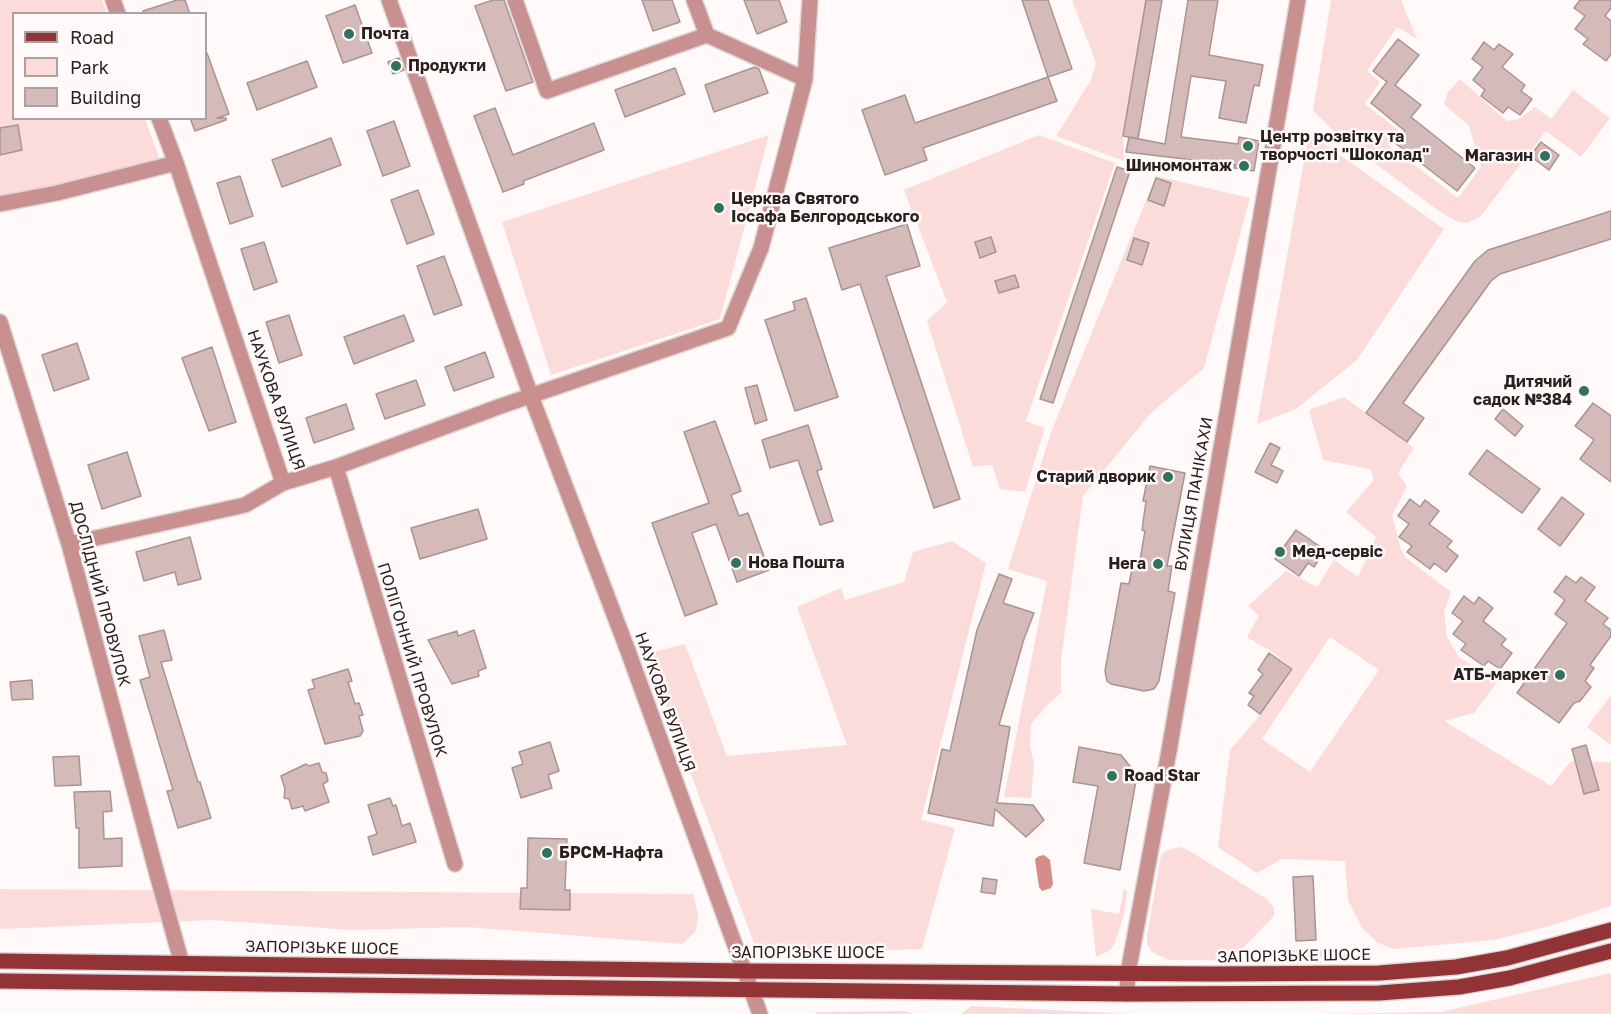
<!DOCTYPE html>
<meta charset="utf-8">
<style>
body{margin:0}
#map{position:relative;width:1611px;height:1014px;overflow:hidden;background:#fff9f9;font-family:"Golos Text",sans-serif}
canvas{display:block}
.legend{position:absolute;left:12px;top:12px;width:195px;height:108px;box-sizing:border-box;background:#fff9f9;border:2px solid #a9a2a1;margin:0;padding:8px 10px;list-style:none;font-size:18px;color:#281f1e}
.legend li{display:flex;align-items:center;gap:12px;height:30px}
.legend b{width:30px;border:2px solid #a9a2a1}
</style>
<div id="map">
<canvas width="1611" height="1014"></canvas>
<ul class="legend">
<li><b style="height:8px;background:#923336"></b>Road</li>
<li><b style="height:16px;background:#fcdcda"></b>Park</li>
<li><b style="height:16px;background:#d4bab8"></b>Building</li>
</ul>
</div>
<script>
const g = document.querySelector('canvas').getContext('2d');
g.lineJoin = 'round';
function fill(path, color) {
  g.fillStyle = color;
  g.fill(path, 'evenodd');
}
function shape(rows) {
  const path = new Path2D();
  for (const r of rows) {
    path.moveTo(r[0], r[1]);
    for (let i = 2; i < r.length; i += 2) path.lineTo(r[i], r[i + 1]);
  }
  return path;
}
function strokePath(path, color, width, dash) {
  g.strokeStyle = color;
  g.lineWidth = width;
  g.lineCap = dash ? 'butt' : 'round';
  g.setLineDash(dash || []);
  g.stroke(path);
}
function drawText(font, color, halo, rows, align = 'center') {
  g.font = font + ' "Golos Text",sans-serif';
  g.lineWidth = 5;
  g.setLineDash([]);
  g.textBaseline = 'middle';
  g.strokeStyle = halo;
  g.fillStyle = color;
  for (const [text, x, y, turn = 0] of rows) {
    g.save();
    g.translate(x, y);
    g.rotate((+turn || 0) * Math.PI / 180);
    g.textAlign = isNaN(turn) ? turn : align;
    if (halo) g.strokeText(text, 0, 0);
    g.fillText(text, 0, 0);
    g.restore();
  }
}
fill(shape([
 [0,0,102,0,107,13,14,14,14,118,145,119,160,160,58,188,0,199],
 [1072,0,1146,0,1123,136,1124,161,1056,136,1091,80,1096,63],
 [1331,0,1401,0,1417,39,1397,27,1367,71,1380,82,1365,104,1398,130,1388,145,1458,198,1481,167,1469,126,1444,104,1448,92,1460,79,1507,121,1519,119,1535,107,1551,119,1573,90,1610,118,1581,157,1546,131,1480,217,1467,223,1456,221,1440,212,1340,137,1313,111],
 [1309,133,1444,229,1357,360,1296,409,1257,424],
 [769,135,720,319,551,375,502,222],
 [1039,135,1115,163,1026,421,1045,428,1025,492,1000,489,992,465,973,467,927,321,947,302,904,190],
 [1156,176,1250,198,1204,368,1150,414,1083,496,1061,661,1061,693,1047,705,1031,724,1030,746,1034,764,1031,798,1004,797,1047,581,1008,569,1051,432],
 [1344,397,1414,448,1398,473,1407,486,1392,516,1401,549,1405,557,1451,592,1444,612,1447,637,1459,657,1497,682,1474,713,1444,721,1551,786,1571,761,1611,762,1611,906,1550,926,1494,940,1393,949,1377,942,1363,929,1348,900,1345,861,1282,859,1257,873,1218,847,1230,750,1261,714,1294,669,1272,652,1247,637,1259,616,1248,606,1286,571,1317,587,1334,560,1358,577,1376,537,1346,512,1374,480,1370,469,1323,460,1309,410],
 [1330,637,1379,670,1310,772,1262,739],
 [952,541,986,563,921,820,955,828,922,949,758,954,646,654,685,644,727,756,847,745,797,607,841,588,845,600,904,582,913,552],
 [1611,695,1611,745,1587,727],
 [1180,847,1188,850,1267,899,1274,908,1274,914,1272,918,1235,956,1216,960,1169,960,1152,952,1147,944,1147,936,1161,855,1167,850],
 [1124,888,1127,892,1123,918,1114,945,1110,950,1096,957,1091,909,1119,914],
 [0,889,693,894,698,915,696,931,682,944,467,927,351,930,212,920,0,929],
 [1308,948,1342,952,1346,955,1345,957,1262,959,1263,956],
 [1611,973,1611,1014,1316,1014,1440,1012],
 [971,1007,971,1006,1132,1014,960,1014],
 [907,1011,913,1014,815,1014,816,1012]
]), '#fcdcda');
fill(shape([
 [1044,855,1050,860,1053,884,1051,888,1042,891,1039,887,1035,859,1039,856]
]), '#d68d8a');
const building = shape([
 [177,0,185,0,190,14,144,14,143,11,177,0],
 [493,0,504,0,533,82,506,91,475,6,493,0],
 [642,0,672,0,680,22,653,31,642,0],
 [744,0,779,0,787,22,757,34,744,0],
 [1022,0,1048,0,1072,69,1048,77,1022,0],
 [1146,0,1162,0,1138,139,1123,136,1146,0],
 [1188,0,1218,0,1209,55,1263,65,1259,86,1254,85,1246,123,1219,118,1226,81,1191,76,1181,137,1238,144,1239,137,1259,141,1254,171,1234,168,1235,165,1126,152,1129,137,1165,144,1188,0],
 [1580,0,1611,0,1611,8,1605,16,1611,21,1611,54,1606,61,1583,44,1588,39,1575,29,1585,16,1574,8,1580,0],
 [355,5,372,53,343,63,326,16,355,5],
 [1398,39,1419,55,1395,85,1421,105,1411,117,1475,168,1457,191,1395,143,1405,131,1371,103,1387,82,1373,71,1398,39],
 [1484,42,1494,50,1499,44,1513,54,1502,67,1525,85,1521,91,1532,99,1520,115,1508,107,1503,113,1481,96,1485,90,1473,80,1483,67,1472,59,1484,42],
 [207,53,229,114,217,118,226,118,226,120,195,131,190,118,206,118,206,54,207,53],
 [399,58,404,70,393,74,388,62,399,58],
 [307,61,317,87,257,110,247,83,307,61],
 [755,67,759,69,768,93,714,112,705,85,755,67],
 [675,68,685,94,625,117,615,90,675,68],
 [1048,77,1057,101,923,148,927,160,885,175,862,110,905,95,915,123,1048,77],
 [495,108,513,155,594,123,604,150,523,181,524,184,503,192,474,116,495,108],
 [394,121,410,166,383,176,367,131,394,121],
 [18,125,22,150,0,155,0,128,18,125],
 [331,138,341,165,282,187,272,160,331,138],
 [1541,142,1559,155,1549,170,1530,156,1541,142],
 [1117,167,1130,171,1053,403,1040,399,1117,167],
 [240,176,253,216,230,224,217,183,240,176],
 [1156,178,1171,183,1164,206,1148,200,1156,178],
 [418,190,434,234,407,244,391,200,418,190],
 [1611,211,1611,239,1500,274,1491,281,1403,403,1424,418,1407,442,1366,413,1475,261,1488,250,1611,211],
 [907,224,920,266,886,276,960,499,934,508,860,284,842,290,829,248,907,224],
 [991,237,996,252,980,258,975,242,991,237],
 [1134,238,1149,243,1142,265,1127,260,1134,238],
 [264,242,277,282,254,290,241,249,264,242],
 [444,256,462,305,434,315,417,266,444,256],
 [1015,275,1019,287,999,293,995,281,1015,275],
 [806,298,838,397,795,411,765,320,795,310,793,302,806,298],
 [289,315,302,355,279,363,266,322,289,315],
 [404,315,414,341,354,364,344,337,404,315],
 [77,343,89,379,54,391,42,355,77,343],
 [212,347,236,422,209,431,182,358,212,347],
 [485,352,494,377,454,391,445,367,485,352],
 [416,380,425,405,385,419,376,394,416,380],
 [757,385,767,420,755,424,745,388,757,385],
 [1593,403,1611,416,1611,482,1580,459,1594,440,1575,426,1593,403],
 [346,404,354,429,314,443,306,418,346,404],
 [1503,409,1523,426,1515,436,1495,419,1503,409],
 [715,421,741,491,731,495,739,516,748,513,769,570,737,582,716,524,692,533,717,604,685,616,652,523,709,503,684,432,715,421],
 [808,425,822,469,817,471,833,521,820,525,798,460,770,468,762,440,808,425],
 [1270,443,1280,448,1271,465,1283,471,1277,483,1255,472,1270,443],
 [1487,450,1540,489,1522,513,1469,474,1487,450],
 [127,452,141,496,102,509,88,465,127,452],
 [1150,466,1185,473,1167,566,1172,566,1168,591,1175,593,1159,681,1154,689,1144,691,1111,684,1107,681,1105,671,1121,583,1129,584,1134,559,1140,560,1145,531,1142,530,1146,501,1143,501,1150,466],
 [1562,497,1584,514,1560,546,1538,529,1562,497],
 [1410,499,1420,507,1425,500,1439,511,1429,524,1452,541,1447,547,1458,556,1446,572,1434,563,1430,569,1407,552,1412,546,1399,537,1409,524,1398,516,1410,499],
 [478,509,487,539,420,559,411,528,478,509],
 [1296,530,1325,550,1314,567,1308,563,1299,576,1275,559,1296,530],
 [190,537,201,579,178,585,175,572,144,581,136,552,190,537],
 [999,574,1012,579,1003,603,1034,613,1024,639,999,725,1010,727,997,803,1033,805,1044,820,1026,837,995,809,993,826,928,813,942,749,950,751,977,630,999,574],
 [1566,576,1576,583,1581,577,1595,587,1585,601,1608,618,1603,624,1611,630,1611,636,1590,665,1594,668,1585,681,1591,687,1580,701,1574,703,1559,723,1517,693,1567,623,1555,614,1565,600,1554,592,1566,576],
 [1464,596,1474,604,1479,597,1493,608,1483,621,1506,639,1501,645,1512,653,1500,669,1488,661,1484,666,1461,650,1466,644,1453,634,1463,621,1452,613,1464,596],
 [164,630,172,660,161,662,198,782,200,782,211,818,178,828,167,791,173,790,140,680,150,677,139,636,164,630],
 [474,630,486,668,478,671,479,676,452,684,428,640,457,631,458,636,474,630],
 [1269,653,1292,669,1260,714,1248,705,1254,696,1249,693,1263,674,1258,670,1269,653],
 [348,669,352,681,348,682,355,704,359,703,363,715,359,716,363,731,360,736,325,744,308,690,315,688,312,680,348,669],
 [32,680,33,699,12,700,10,682,32,680],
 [550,742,559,771,548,775,552,788,521,798,512,768,523,764,519,752,550,742],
 [1586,745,1599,790,1584,794,1572,749,1586,745],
 [1079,747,1121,755,1137,775,1120,870,1084,863,1098,786,1073,782,1079,747],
 [79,756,81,785,55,786,53,757,79,756],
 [319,763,322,772,326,773,328,781,323,784,329,802,305,811,303,806,292,809,289,799,284,798,285,789,281,776,306,764,309,766,319,763],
 [110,791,112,811,103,812,104,839,122,838,122,866,79,868,79,828,76,828,74,792,110,791],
 [390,798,393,806,396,805,402,826,410,823,416,842,373,855,368,837,377,834,368,805,390,798],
 [528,838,567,839,565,890,570,890,570,910,520,909,521,888,527,888,528,838],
 [1313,876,1316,940,1296,941,1293,877,1313,876],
 [983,878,997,880,995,894,981,892,983,878]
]);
fill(building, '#d4bab8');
strokePath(building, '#ab9391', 1.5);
const minor = shape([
 [113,0,118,14],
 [389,0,531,396,628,651,760,1014],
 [515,0,547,91,707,35],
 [694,0,707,35,805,79],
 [159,118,176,163,283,483,336,467,501,406,728,328,761,248,805,79,810,0],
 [0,204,57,193,176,163],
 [0,322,69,544,158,878,182,964],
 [336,467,455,864],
 [69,544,245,505,283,483],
 [1127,994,1128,973,1169,751,1298,0]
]);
const major = shape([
 [0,961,744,971,1216,974,1379,973,1456,967,1507,958,1611,930],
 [0,981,1127,994,1379,993,1459,987,1510,978,1611,951]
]);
strokePath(minor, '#ddd6d6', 18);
strokePath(major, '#ddd6d6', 18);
strokePath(minor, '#c8908e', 15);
strokePath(major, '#923336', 15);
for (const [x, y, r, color] of [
 [349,34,6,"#31715f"],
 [396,66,6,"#31715f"],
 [1248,146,6,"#31715f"],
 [1545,156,6,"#31715f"],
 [1244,166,6,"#31715f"],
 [719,208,6,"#31715f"],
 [1584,391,6,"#31715f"],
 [1168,477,6,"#31715f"],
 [1280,552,6,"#31715f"],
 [736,563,6,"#31715f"],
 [1158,564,6,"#31715f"],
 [1560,675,6,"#31715f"],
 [1112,776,6,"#31715f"],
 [547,853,6,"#31715f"]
]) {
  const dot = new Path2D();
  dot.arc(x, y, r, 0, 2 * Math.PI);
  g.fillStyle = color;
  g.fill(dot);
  strokePath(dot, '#fff9f9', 2);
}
drawText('bold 16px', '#281f1e', '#fff9f9', [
 ["Почта",361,34],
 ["Продукти",408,66],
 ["Центр розвітку та",1260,137],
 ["творчості \"Шоколад\"",1260,155],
 ["Магазин",1533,156,"right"],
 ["Шиномонтаж",1232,166,"right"],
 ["Церква Святого",731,199],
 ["Іосафа Белгородського",731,217],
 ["Дитячий",1572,382,"right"],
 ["садок №384",1572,400,"right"],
 ["Старий дворик",1156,477,"right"],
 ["Мед-сервіс",1292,552],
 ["Нова Пошта",748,563],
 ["Нега",1146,564,"right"],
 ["АТБ-маркет",1548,675,"right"],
 ["Road Star",1124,776],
 ["БРСМ-Нафта",559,853]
], 'left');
drawText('16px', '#281f1e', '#fff9f9', [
 ["НАУКОВА ВУЛИЦЯ",276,400,71],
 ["ВУЛИЦЯ ПАНІКАХИ",1194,494,-80],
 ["ДОСЛІДНИЙ ПРОВУЛОК",100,594,75],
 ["ПОЛІГОННИЙ ПРОВУЛОК",412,660,73],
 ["НАУКОВА ВУЛИЦЯ",665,702,70],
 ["ЗАПОРІЗЬКЕ ШОСЕ",322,948,1],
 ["ЗАПОРІЗЬКЕ ШОСЕ",808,953],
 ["ЗАПОРІЗЬКЕ ШОСЕ",1294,956,-1]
]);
</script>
